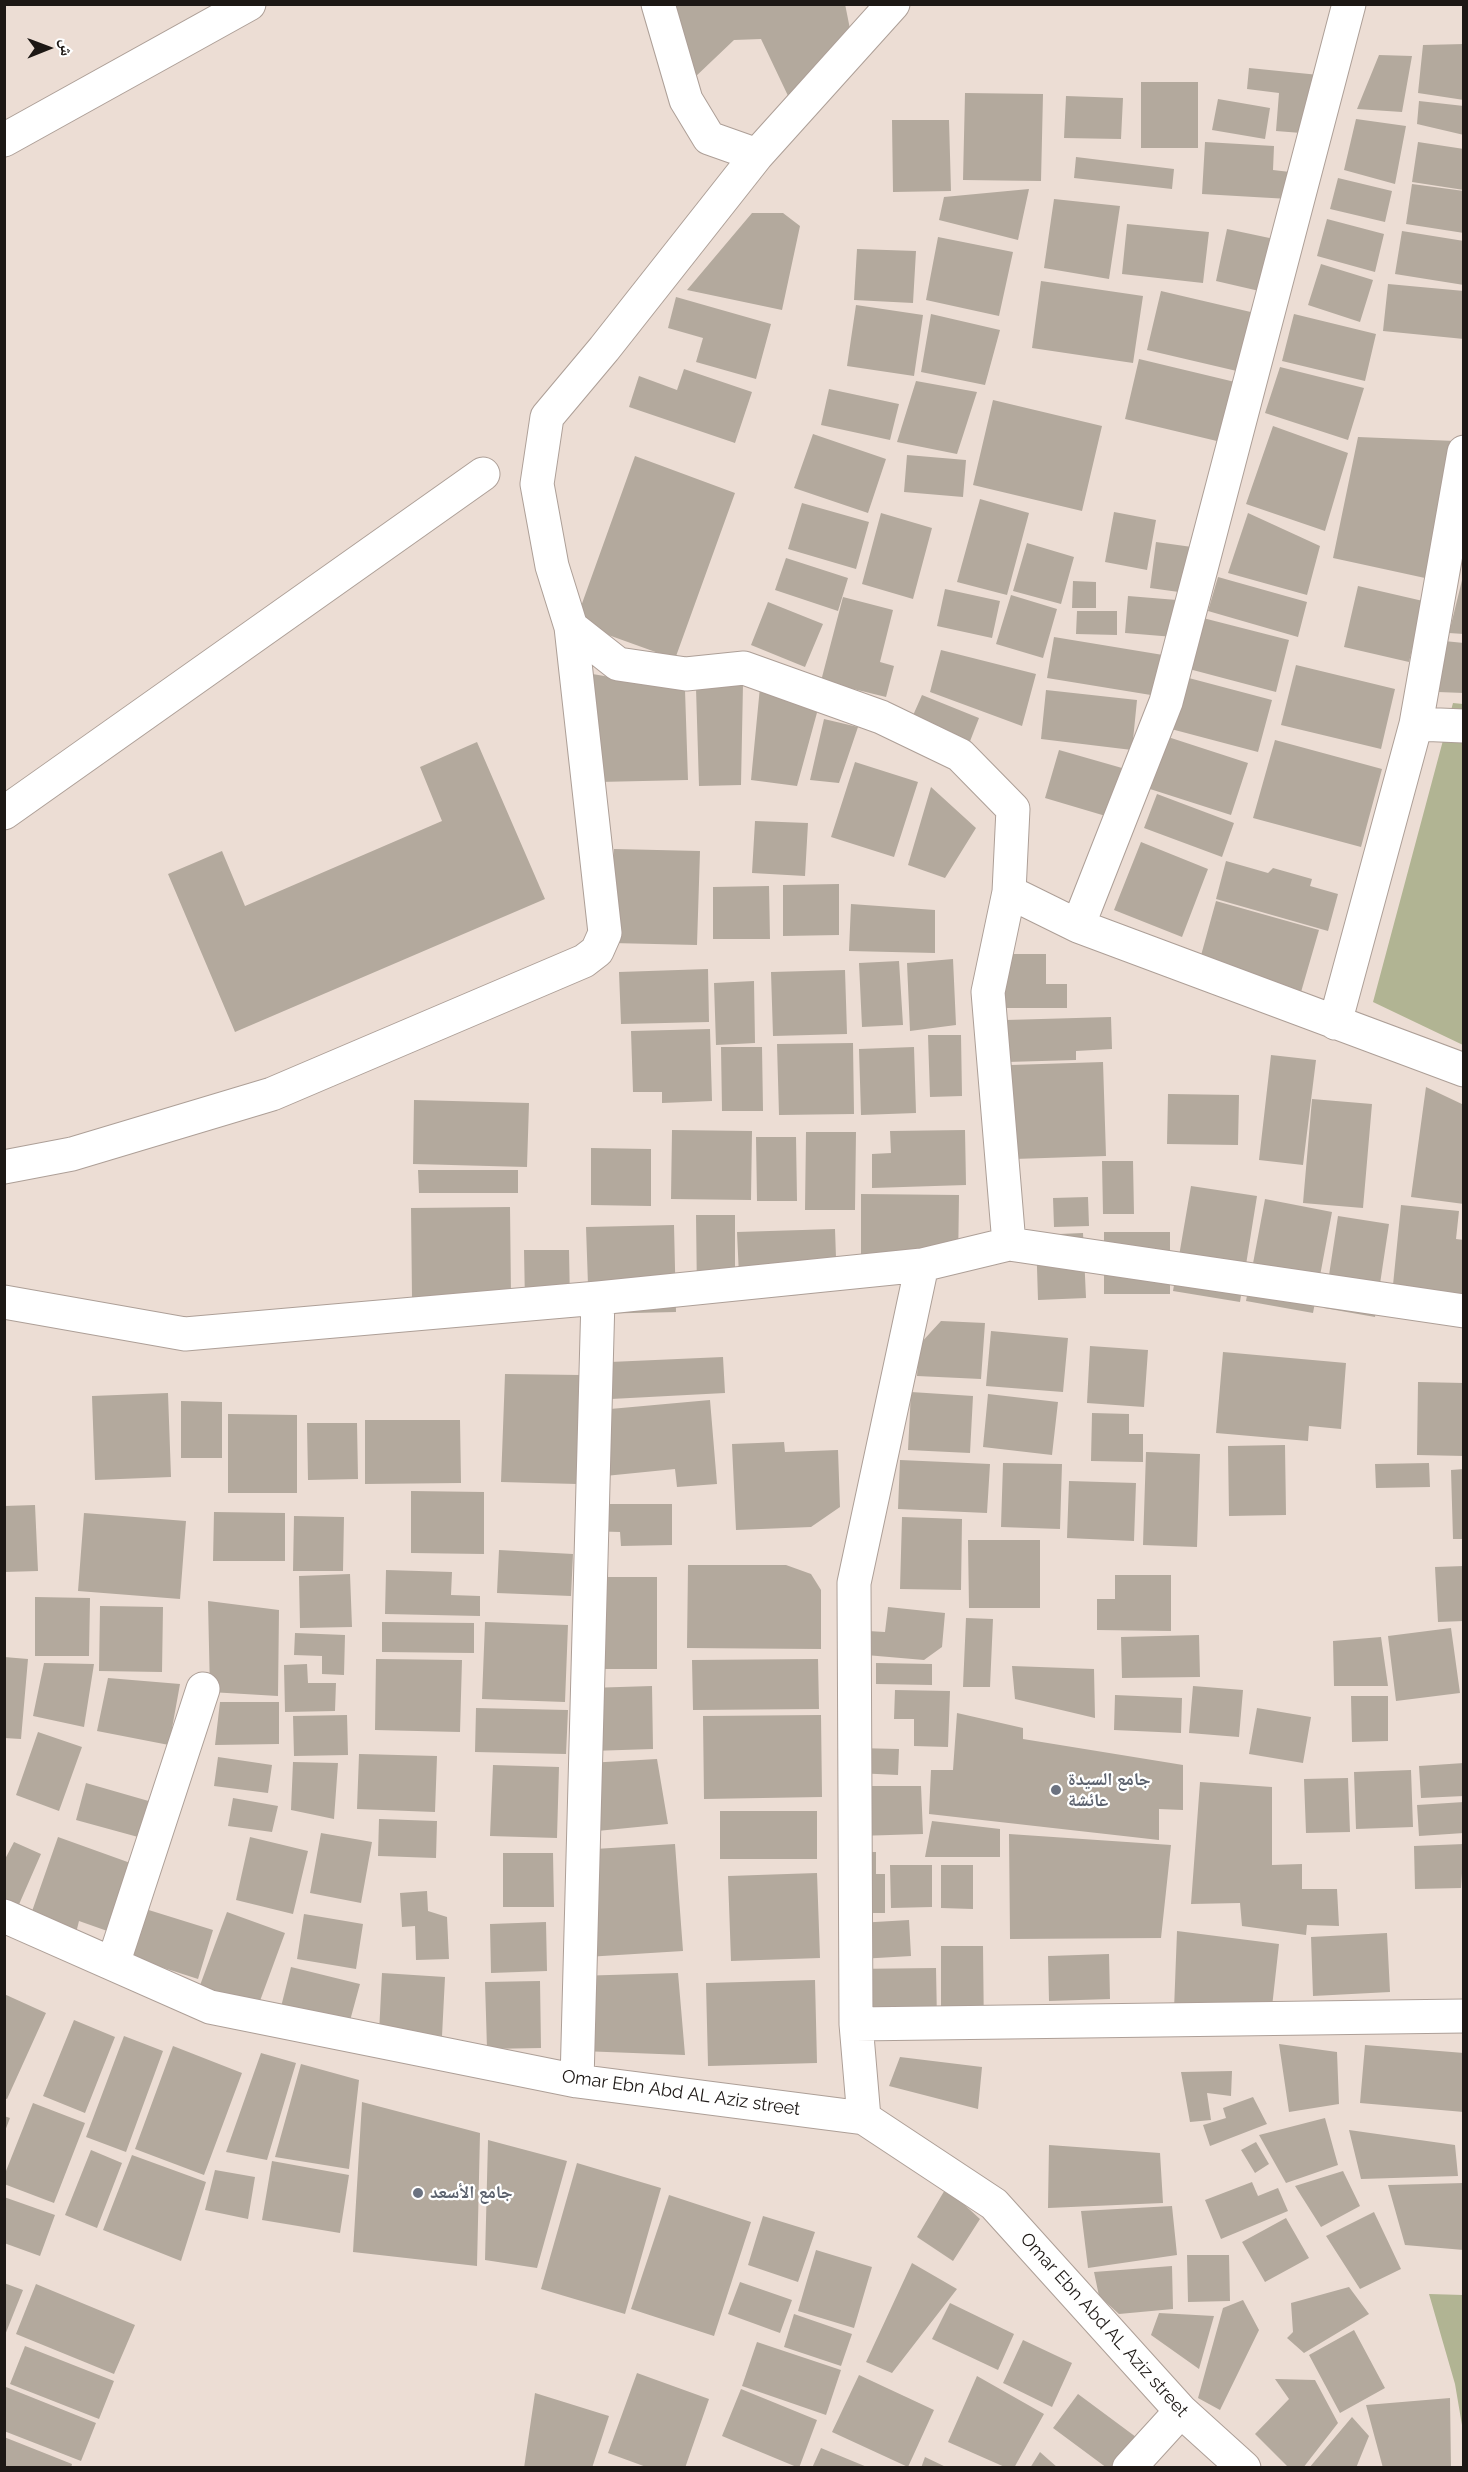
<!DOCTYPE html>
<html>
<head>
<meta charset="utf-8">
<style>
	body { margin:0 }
	#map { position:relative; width:1468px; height:2472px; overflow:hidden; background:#ecddd4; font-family:Raleway,"Noto Naskh Arabic",sans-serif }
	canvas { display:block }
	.frame { position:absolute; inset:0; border:6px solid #1d1815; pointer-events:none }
	.north { position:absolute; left:18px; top:18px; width:60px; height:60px; -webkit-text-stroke:4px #fff; paint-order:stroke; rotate:89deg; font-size:16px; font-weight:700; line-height:24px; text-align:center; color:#1d1815 }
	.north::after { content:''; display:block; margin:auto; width:21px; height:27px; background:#1d1815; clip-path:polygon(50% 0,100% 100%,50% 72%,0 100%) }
</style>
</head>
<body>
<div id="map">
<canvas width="1468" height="2472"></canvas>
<div class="frame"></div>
<div class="north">ش</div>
</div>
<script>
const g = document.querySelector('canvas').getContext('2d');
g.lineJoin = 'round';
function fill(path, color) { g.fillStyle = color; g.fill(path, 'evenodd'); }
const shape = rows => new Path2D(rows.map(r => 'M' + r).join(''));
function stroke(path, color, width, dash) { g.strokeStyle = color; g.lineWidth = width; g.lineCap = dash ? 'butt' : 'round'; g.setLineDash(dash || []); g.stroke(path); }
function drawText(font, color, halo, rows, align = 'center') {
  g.font = font + ' Raleway,"Noto Naskh Arabic",sans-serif'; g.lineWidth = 4.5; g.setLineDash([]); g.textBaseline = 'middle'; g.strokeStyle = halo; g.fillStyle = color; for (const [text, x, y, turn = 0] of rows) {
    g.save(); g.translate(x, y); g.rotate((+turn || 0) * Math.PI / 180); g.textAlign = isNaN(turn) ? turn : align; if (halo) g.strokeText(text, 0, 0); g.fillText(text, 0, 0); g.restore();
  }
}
fill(shape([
	[1453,703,1463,704,1463,1045,1373,1002],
	[1429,2294,1463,2295,1463,2431,1455,2384]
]), '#b1b493');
fill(shape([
	[668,4,845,4,852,39,790,100,761,39,734,40,693,79],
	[1464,44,1464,100,1418,93,1423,45],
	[1379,55,1412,56,1402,112,1357,109],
	[1249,68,1319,75,1314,134,1276,131,1279,93,1247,89],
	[1141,82,1198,82,1198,148,1141,148],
	[965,93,1043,94,1041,181,963,180],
	[1066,96,1123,98,1121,139,1064,138],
	[1218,99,1270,108,1265,139,1212,130],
	[1419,101,1464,106,1464,135,1417,124],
	[1356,119,1406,126,1395,184,1344,170],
	[892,120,949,120,951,191,893,192],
	[1205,142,1274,146,1273,170,1290,172,1289,199,1202,194],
	[1418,142,1464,149,1464,190,1412,182],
	[1076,157,1174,169,1172,189,1074,178],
	[1338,178,1392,191,1385,222,1330,209],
	[1412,184,1464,191,1464,233,1406,224],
	[1029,189,1018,240,939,220,944,197],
	[1054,199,1120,206,1109,279,1044,268],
	[752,213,783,213,800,226,782,310,687,290],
	[1327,219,1384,234,1375,272,1317,256],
	[1127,224,1209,232,1203,283,1122,274],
	[1227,229,1279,240,1268,293,1216,281],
	[1402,231,1464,241,1464,285,1395,274],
	[938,237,1013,252,999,316,926,300],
	[857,249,916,251,913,303,854,300],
	[1321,264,1373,280,1360,322,1308,305],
	[1041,281,1143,296,1133,363,1032,348],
	[1388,284,1464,291,1464,339,1383,331],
	[1161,291,1255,313,1241,372,1147,350],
	[676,297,771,324,756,379,696,362,703,338,668,328],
	[856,305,923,315,914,376,847,366],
	[931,314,1000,330,985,385,921,372],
	[1294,314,1376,334,1365,381,1282,361],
	[1139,359,1235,382,1221,442,1125,419],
	[1280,367,1364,388,1348,440,1265,413],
	[684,369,752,392,735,443,629,407,639,376,677,390],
	[916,381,977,392,957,454,897,442],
	[829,389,899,404,890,440,821,425],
	[993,400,1102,426,1082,511,973,485],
	[1273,426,1348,453,1325,531,1246,504],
	[813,434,886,459,868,513,794,488],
	[1358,437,1455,441,1425,578,1333,558],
	[907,455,966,460,963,497,904,492],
	[635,456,735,493,675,659,575,623],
	[980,499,1029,513,1007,595,957,582],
	[802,503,869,522,856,569,788,549],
	[1114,512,1156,520,1147,570,1105,562],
	[881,513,932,528,913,599,862,584],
	[1248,513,1320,546,1307,595,1228,573],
	[1156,542,1192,547,1186,593,1150,588],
	[1027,543,1074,557,1061,604,1013,591],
	[786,558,848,578,838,611,775,590],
	[1463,576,1464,634,1449,633],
	[1218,577,1307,602,1298,637,1208,611],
	[1073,581,1096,582,1096,608,1072,608],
	[1358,586,1423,601,1409,662,1344,647],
	[945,589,1000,601,992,638,937,626],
	[1011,595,1057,609,1043,658,996,644],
	[1128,596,1177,600,1174,637,1125,633],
	[843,597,893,610,880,662,894,666,886,697,821,681],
	[768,602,823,624,805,667,751,645],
	[1077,611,1117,611,1117,635,1076,634],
	[1203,618,1289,640,1276,692,1189,669],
	[1054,637,1163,655,1157,696,1047,678],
	[1444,641,1464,643,1464,693,1438,692],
	[941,650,1036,674,1022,726,930,692],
	[1296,665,1395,689,1381,749,1281,725],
	[581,672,685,690,688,780,598,782],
	[1185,677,1272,700,1258,752,1171,729],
	[743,684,741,785,699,786,696,688],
	[760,687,818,709,797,786,751,780],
	[1046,690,1137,700,1132,750,1041,739],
	[922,695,979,718,967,749,911,720],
	[824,719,858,727,839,783,810,780],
	[1168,737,1248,763,1231,815,1150,789],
	[1275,740,1382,769,1361,847,1253,818],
	[477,742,545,899,235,1032,168,874,222,851,245,906,442,821,420,767],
	[1059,750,1122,768,1109,817,1045,798],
	[855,762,918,782,894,857,831,837],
	[931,787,976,828,945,878,908,865],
	[1157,794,1234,823,1222,857,1144,828],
	[755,821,808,823,805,876,752,873],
	[1141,842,1208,869,1182,937,1114,910],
	[614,849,700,851,697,945,612,943],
	[1226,861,1268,873,1273,868,1312,879,1310,886,1338,894,1328,931,1216,899],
	[839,884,839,935,783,936,783,885],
	[769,886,770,939,713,939,713,887],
	[1216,901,1319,930,1299,999,1197,970],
	[851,904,935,910,935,953,849,951],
	[1005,954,1046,954,1046,984,1067,984,1067,1008,1005,1008],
	[953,959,956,1025,910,1031,907,963],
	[899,961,903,1025,862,1027,859,963],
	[708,969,709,1022,621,1024,619,972],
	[845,970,847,1034,773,1036,771,972],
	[754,981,755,1043,716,1045,714,983],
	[1111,1017,1112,1049,1076,1051,1076,1060,1007,1062,1006,1020],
	[710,1029,712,1101,662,1103,662,1092,633,1092,631,1031],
	[928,1035,961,1035,962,1096,930,1097],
	[853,1043,854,1114,779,1115,777,1044],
	[721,1047,762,1047,763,1111,722,1111],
	[914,1047,916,1113,861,1115,859,1049],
	[1271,1055,1316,1060,1303,1165,1259,1160],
	[1103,1062,1106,1156,1014,1159,1011,1065],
	[1426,1087,1464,1105,1464,1204,1411,1197],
	[1168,1094,1239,1095,1238,1145,1167,1144],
	[1312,1099,1372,1104,1363,1208,1303,1203],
	[414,1100,529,1103,527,1167,413,1164],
	[672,1130,752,1131,751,1200,671,1199],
	[965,1130,966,1185,872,1188,872,1154,891,1153,890,1131],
	[806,1132,856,1132,855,1210,805,1210],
	[756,1137,796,1137,797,1201,757,1201],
	[591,1148,651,1149,651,1206,591,1205],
	[1102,1161,1133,1161,1134,1214,1103,1214],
	[418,1170,518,1170,518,1193,419,1193],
	[1191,1186,1257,1196,1240,1302,1173,1291],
	[861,1194,959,1195,958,1267,861,1267],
	[1088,1197,1089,1226,1054,1227,1053,1198],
	[1265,1199,1332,1212,1313,1313,1246,1301],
	[1401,1205,1459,1211,1456,1239,1464,1240,1464,1323,1390,1315],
	[510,1207,511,1297,412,1298,411,1208],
	[696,1215,735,1215,735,1295,697,1295],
	[1338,1216,1389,1224,1375,1317,1324,1308],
	[674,1225,676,1312,589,1314,586,1227],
	[835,1229,837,1287,799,1289,799,1295,740,1298,737,1232],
	[1104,1232,1170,1232,1170,1294,1104,1294],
	[1083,1233,1086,1298,1038,1300,1036,1235],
	[524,1250,569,1250,570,1303,525,1303],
	[941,1321,985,1323,981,1379,917,1376,919,1345],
	[991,1331,1068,1338,1063,1392,986,1386],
	[1090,1346,1148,1350,1144,1407,1087,1403],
	[1223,1352,1346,1363,1341,1429,1309,1426,1308,1441,1216,1433],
	[723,1357,725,1393,611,1399,610,1362],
	[505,1374,580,1375,577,1484,501,1482],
	[1418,1382,1464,1383,1464,1456,1417,1455],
	[911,1392,973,1396,970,1453,908,1450],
	[168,1393,171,1477,95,1480,92,1396],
	[988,1394,1058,1402,1052,1455,983,1447],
	[710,1400,717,1484,677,1487,675,1469,605,1476,599,1410],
	[181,1401,222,1402,222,1458,181,1458],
	[1092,1413,1129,1414,1129,1434,1143,1434,1143,1462,1091,1461],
	[228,1414,297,1415,297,1493,228,1493],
	[365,1420,460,1420,461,1483,365,1484],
	[307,1423,357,1423,358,1479,308,1480],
	[784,1442,785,1452,838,1450,840,1507,811,1527,736,1530,732,1444],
	[1285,1445,1286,1515,1229,1516,1228,1446],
	[1146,1452,1200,1454,1197,1547,1143,1545],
	[900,1460,990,1464,987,1513,898,1509],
	[1003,1463,1062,1464,1060,1529,1001,1527],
	[1429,1463,1430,1487,1376,1488,1375,1464],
	[1464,1469,1464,1539,1453,1539,1451,1470],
	[1069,1481,1136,1483,1134,1541,1067,1538],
	[411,1491,484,1492,484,1554,411,1553],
	[586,1504,672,1504,672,1545,621,1546,620,1532,586,1531],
	[35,1505,38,1571,4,1572,4,1506],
	[214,1512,285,1513,285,1561,213,1561],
	[84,1513,186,1521,180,1599,78,1591],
	[294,1516,344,1517,343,1571,293,1571],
	[902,1517,962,1519,961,1590,900,1589],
	[968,1540,1040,1540,1040,1608,969,1608],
	[499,1550,573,1554,571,1596,497,1593],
	[688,1565,786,1565,811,1574,821,1590,821,1649,687,1648],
	[1464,1566,1464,1621,1438,1622,1435,1567],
	[386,1570,452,1572,451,1595,480,1596,480,1616,385,1614],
	[350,1574,352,1627,300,1628,299,1576],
	[1115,1575,1171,1575,1171,1631,1097,1630,1097,1599,1115,1599],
	[597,1577,657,1577,657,1669,597,1669],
	[35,1597,90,1598,89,1656,35,1656],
	[208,1601,279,1610,278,1696,210,1692],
	[100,1606,163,1607,162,1672,99,1671],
	[888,1607,945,1613,942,1647,924,1660,866,1655,868,1631,885,1632],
	[966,1618,993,1619,990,1687,963,1687],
	[382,1622,474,1623,474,1653,382,1652],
	[485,1622,568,1625,565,1702,482,1699],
	[1451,1628,1460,1693,1396,1701,1388,1636],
	[295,1633,345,1635,344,1675,322,1674,322,1656,294,1655],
	[1199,1635,1200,1677,1122,1678,1121,1637],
	[1381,1637,1388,1686,1334,1686,1333,1641],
	[4,1657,28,1659,21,1739,4,1738],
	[376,1659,462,1660,460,1732,375,1730],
	[818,1659,819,1709,693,1710,692,1660],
	[44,1663,94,1664,84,1727,33,1716],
	[876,1663,932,1664,932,1685,876,1684],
	[307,1664,308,1683,336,1683,335,1711,285,1712,284,1665],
	[1012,1666,1094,1669,1095,1718,1015,1699],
	[108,1678,180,1684,169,1745,97,1731],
	[652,1686,653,1749,591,1751,588,1688],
	[1193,1686,1243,1690,1239,1737,1189,1733],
	[895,1690,950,1691,948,1747,914,1746,914,1719,894,1719],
	[1115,1695,1182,1698,1181,1733,1114,1730],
	[1351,1696,1388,1696,1388,1741,1352,1742],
	[220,1702,279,1702,279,1744,215,1745],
	[476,1708,568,1710,566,1754,475,1752],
	[1257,1708,1311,1717,1303,1763,1249,1754],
	[957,1713,1023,1728,1023,1739,1183,1765,1183,1810,1159,1809,1159,1840,929,1814,931,1770,953,1770],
	[347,1715,348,1755,294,1756,293,1716],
	[821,1715,822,1797,704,1799,703,1716],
	[38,1732,82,1747,59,1811,16,1795],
	[857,1748,899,1749,898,1775,856,1773],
	[359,1754,437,1756,435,1812,357,1809],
	[218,1757,272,1765,268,1793,214,1786],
	[657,1759,668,1824,587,1832,588,1763],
	[293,1762,338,1763,334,1819,291,1810],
	[1464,1763,1464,1796,1421,1798,1419,1766],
	[493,1765,559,1767,557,1838,490,1836],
	[1411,1770,1413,1827,1356,1829,1354,1772],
	[1348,1778,1350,1832,1306,1833,1304,1779],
	[1200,1782,1272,1787,1272,1865,1302,1864,1302,1889,1337,1889,1339,1926,1307,1925,1306,1935,1242,1926,1240,1903,1191,1904],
	[86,1783,159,1804,149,1840,76,1820],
	[857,1786,921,1786,923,1834,857,1836],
	[233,1798,278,1806,272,1832,228,1826],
	[1464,1802,1464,1833,1419,1836,1417,1805],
	[720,1811,817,1811,817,1859,720,1859],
	[379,1819,437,1821,436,1858,378,1856],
	[932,1821,1000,1829,1000,1857,925,1857],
	[321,1833,372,1842,361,1903,310,1893],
	[1009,1834,1171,1845,1161,1938,1010,1939],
	[58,1837,136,1865,113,1933,79,1921,76,1933,30,1917],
	[250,1837,308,1851,293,1914,236,1900],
	[14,1842,41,1854,17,1909,4,1903,4,1861],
	[675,1844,683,1951,586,1957,579,1850],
	[1464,1844,1461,1888,1415,1889,1414,1846],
	[851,1852,876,1852,876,1874,885,1874,885,1913,851,1913],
	[503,1853,553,1853,554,1907,503,1907],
	[890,1865,932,1865,932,1907,891,1908],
	[941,1865,973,1865,973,1909,941,1908],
	[817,1873,820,1958,731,1961,728,1876],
	[427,1891,428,1911,447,1917,449,1959,416,1960,415,1926,402,1927,400,1893],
	[139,1907,213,1930,198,1979,124,1955],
	[227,1912,285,1933,257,2009,199,1988],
	[304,1914,363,1924,356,1969,297,1959],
	[909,1920,911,1956,860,1959,858,1923],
	[546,1922,547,1971,491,1973,490,1924],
	[1177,1931,1279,1944,1271,2016,1174,2010],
	[1387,1933,1390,1992,1313,1996,1311,1937],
	[941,1946,983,1946,984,2037,941,2036],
	[1109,1954,1110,1999,1049,2001,1048,1956],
	[291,1967,360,1984,348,2028,280,2011],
	[936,1968,937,2021,852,2023,850,1969],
	[382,1973,445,1977,442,2036,379,2033],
	[678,1973,685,2055,581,2051,575,1976],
	[815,1980,817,2063,708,2066,706,1983],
	[540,1981,541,2048,487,2049,485,1982],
	[4,1994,46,2013,7,2099,4,2098],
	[74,2020,115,2037,85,2113,43,2096],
	[124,2036,163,2051,126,2152,86,2137],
	[1279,2044,1337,2052,1339,2104,1289,2112],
	[1365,2045,1464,2053,1464,2112,1360,2103],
	[173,2046,242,2073,204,2175,135,2149],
	[261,2053,296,2063,267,2160,226,2152],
	[900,2057,982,2067,978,2109,889,2086],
	[301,2064,359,2080,349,2169,275,2157],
	[1232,2071,1231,2096,1207,2093,1211,2120,1190,2122,1181,2072],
	[1253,2097,1267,2124,1210,2146,1203,2125,1226,2118,1223,2108],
	[362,2102,480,2133,477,2266,353,2252],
	[33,2103,85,2123,54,2203,4,2184,4,2176],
	[4,2116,10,2118,5,2131,4,2131],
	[1325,2118,1338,2165,1286,2183,1259,2135],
	[1349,2130,1455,2145,1458,2176,1361,2179],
	[488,2140,567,2161,537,2268,485,2260],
	[1256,2142,1269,2164,1255,2173,1241,2150],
	[1049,2145,1160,2153,1163,2203,1048,2208],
	[91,2150,122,2163,97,2228,65,2215],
	[132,2155,206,2182,181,2261,103,2230],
	[272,2161,349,2175,340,2233,262,2220],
	[577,2163,661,2188,625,2314,541,2289],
	[215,2170,255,2177,248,2219,205,2210],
	[1343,2171,1360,2206,1321,2227,1295,2186],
	[1252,2182,1258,2196,1278,2188,1288,2211,1221,2239,1205,2200],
	[1464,2183,1464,2250,1405,2245,1388,2185],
	[946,2188,980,2219,953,2261,917,2237],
	[669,2195,751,2222,714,2336,631,2309],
	[4,2197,55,2215,40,2256,4,2243],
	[1172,2206,1177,2255,1088,2268,1081,2211],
	[1374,2212,1401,2269,1360,2289,1326,2236],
	[763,2216,815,2232,798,2282,748,2265],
	[1286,2218,1309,2258,1265,2282,1242,2242],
	[816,2250,872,2267,854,2328,798,2311],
	[1187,2255,1229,2255,1230,2301,1188,2302],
	[912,2263,957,2289,892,2373,866,2362],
	[1172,2266,1173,2309,1119,2314,1099,2296,1094,2272],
	[740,2282,792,2300,780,2333,728,2314],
	[4,2283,23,2290,5,2335,4,2335],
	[36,2284,135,2325,114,2374,16,2334],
	[1349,2287,1369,2314,1304,2353,1287,2338,1293,2332,1291,2303],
	[1243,2300,1259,2330,1220,2410,1198,2398,1223,2308],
	[950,2303,1014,2334,998,2370,932,2339],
	[1159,2313,1214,2316,1199,2369,1151,2335],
	[794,2314,852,2334,841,2366,784,2347],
	[1354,2330,1385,2388,1340,2413,1309,2355],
	[1023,2340,1072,2363,1052,2407,1003,2383],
	[757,2342,841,2370,826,2415,742,2386],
	[25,2346,114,2381,99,2419,10,2384],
	[637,2373,709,2399,685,2468,649,2468,608,2453],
	[859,2375,934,2410,908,2467,832,2432],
	[977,2376,1044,2414,1014,2468,1007,2468,948,2442],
	[1275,2379,1315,2380,1338,2423,1303,2468,1289,2468,1255,2434,1289,2399],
	[6,2387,96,2423,81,2461,4,2431],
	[741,2389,817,2420,799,2468,722,2436],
	[535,2393,609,2416,592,2468,524,2468],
	[1078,2394,1140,2440,1121,2468,1107,2468,1053,2428],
	[1450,2398,1451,2468,1383,2468,1366,2405],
	[1352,2417,1369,2436,1356,2468,1309,2468],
	[4,2437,72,2464,71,2468,4,2468],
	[821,2448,867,2467,867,2468,812,2468],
	[1040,2452,1058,2468,1030,2468],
	[925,2457,948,2468,921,2468]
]), '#b3a99d');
const minor = shape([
	[658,4,686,100,709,138,757,155],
	[4,140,249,4],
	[571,627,618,664,686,674,744,668,881,717,960,755,1013,809,1009,892,988,992,1009,1244],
	[1416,724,1464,726],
	[4,813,483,474],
	[1009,892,1078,926,1464,1070],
	[1078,926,1166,702,1349,4],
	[1335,1023,1416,724,1464,452],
	[4,1167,72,1154,272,1094,584,961,597,951,605,933,571,627,552,566,537,484,547,417,604,349,757,155,893,4],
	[4,1302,185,1334,598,1298,922,1265,1009,1244,1464,1311],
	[4,1916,210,2007,577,2081,864,2118,994,2204,1181,2411,1244,2468],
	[113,1964,203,1689],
	[856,2024,1464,2016],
	[577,2081,598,1298],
	[864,2118,856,2024,854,1583,922,1265],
	[1129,2468,1181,2411]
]);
stroke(minor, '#ad9f97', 35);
stroke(minor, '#fff', 33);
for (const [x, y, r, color] of [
	[1056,1790,6,"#6b7280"],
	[418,2193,6,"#6b7280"]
]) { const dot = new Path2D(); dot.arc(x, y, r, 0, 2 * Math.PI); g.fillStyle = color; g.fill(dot); stroke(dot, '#fff', 2); }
drawText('bold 18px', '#5b616d', '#fff', [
	["جامع السيدة",1068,1780],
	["عائشة",1068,1801],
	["جامع الأسعد",430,2193]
], 'left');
drawText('18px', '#1d1815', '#fff', [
	["Omar Ebn Abd AL Aziz street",681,2093,8],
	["Omar Ebn Abd AL Aziz street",1104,2325,48]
]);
</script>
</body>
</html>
